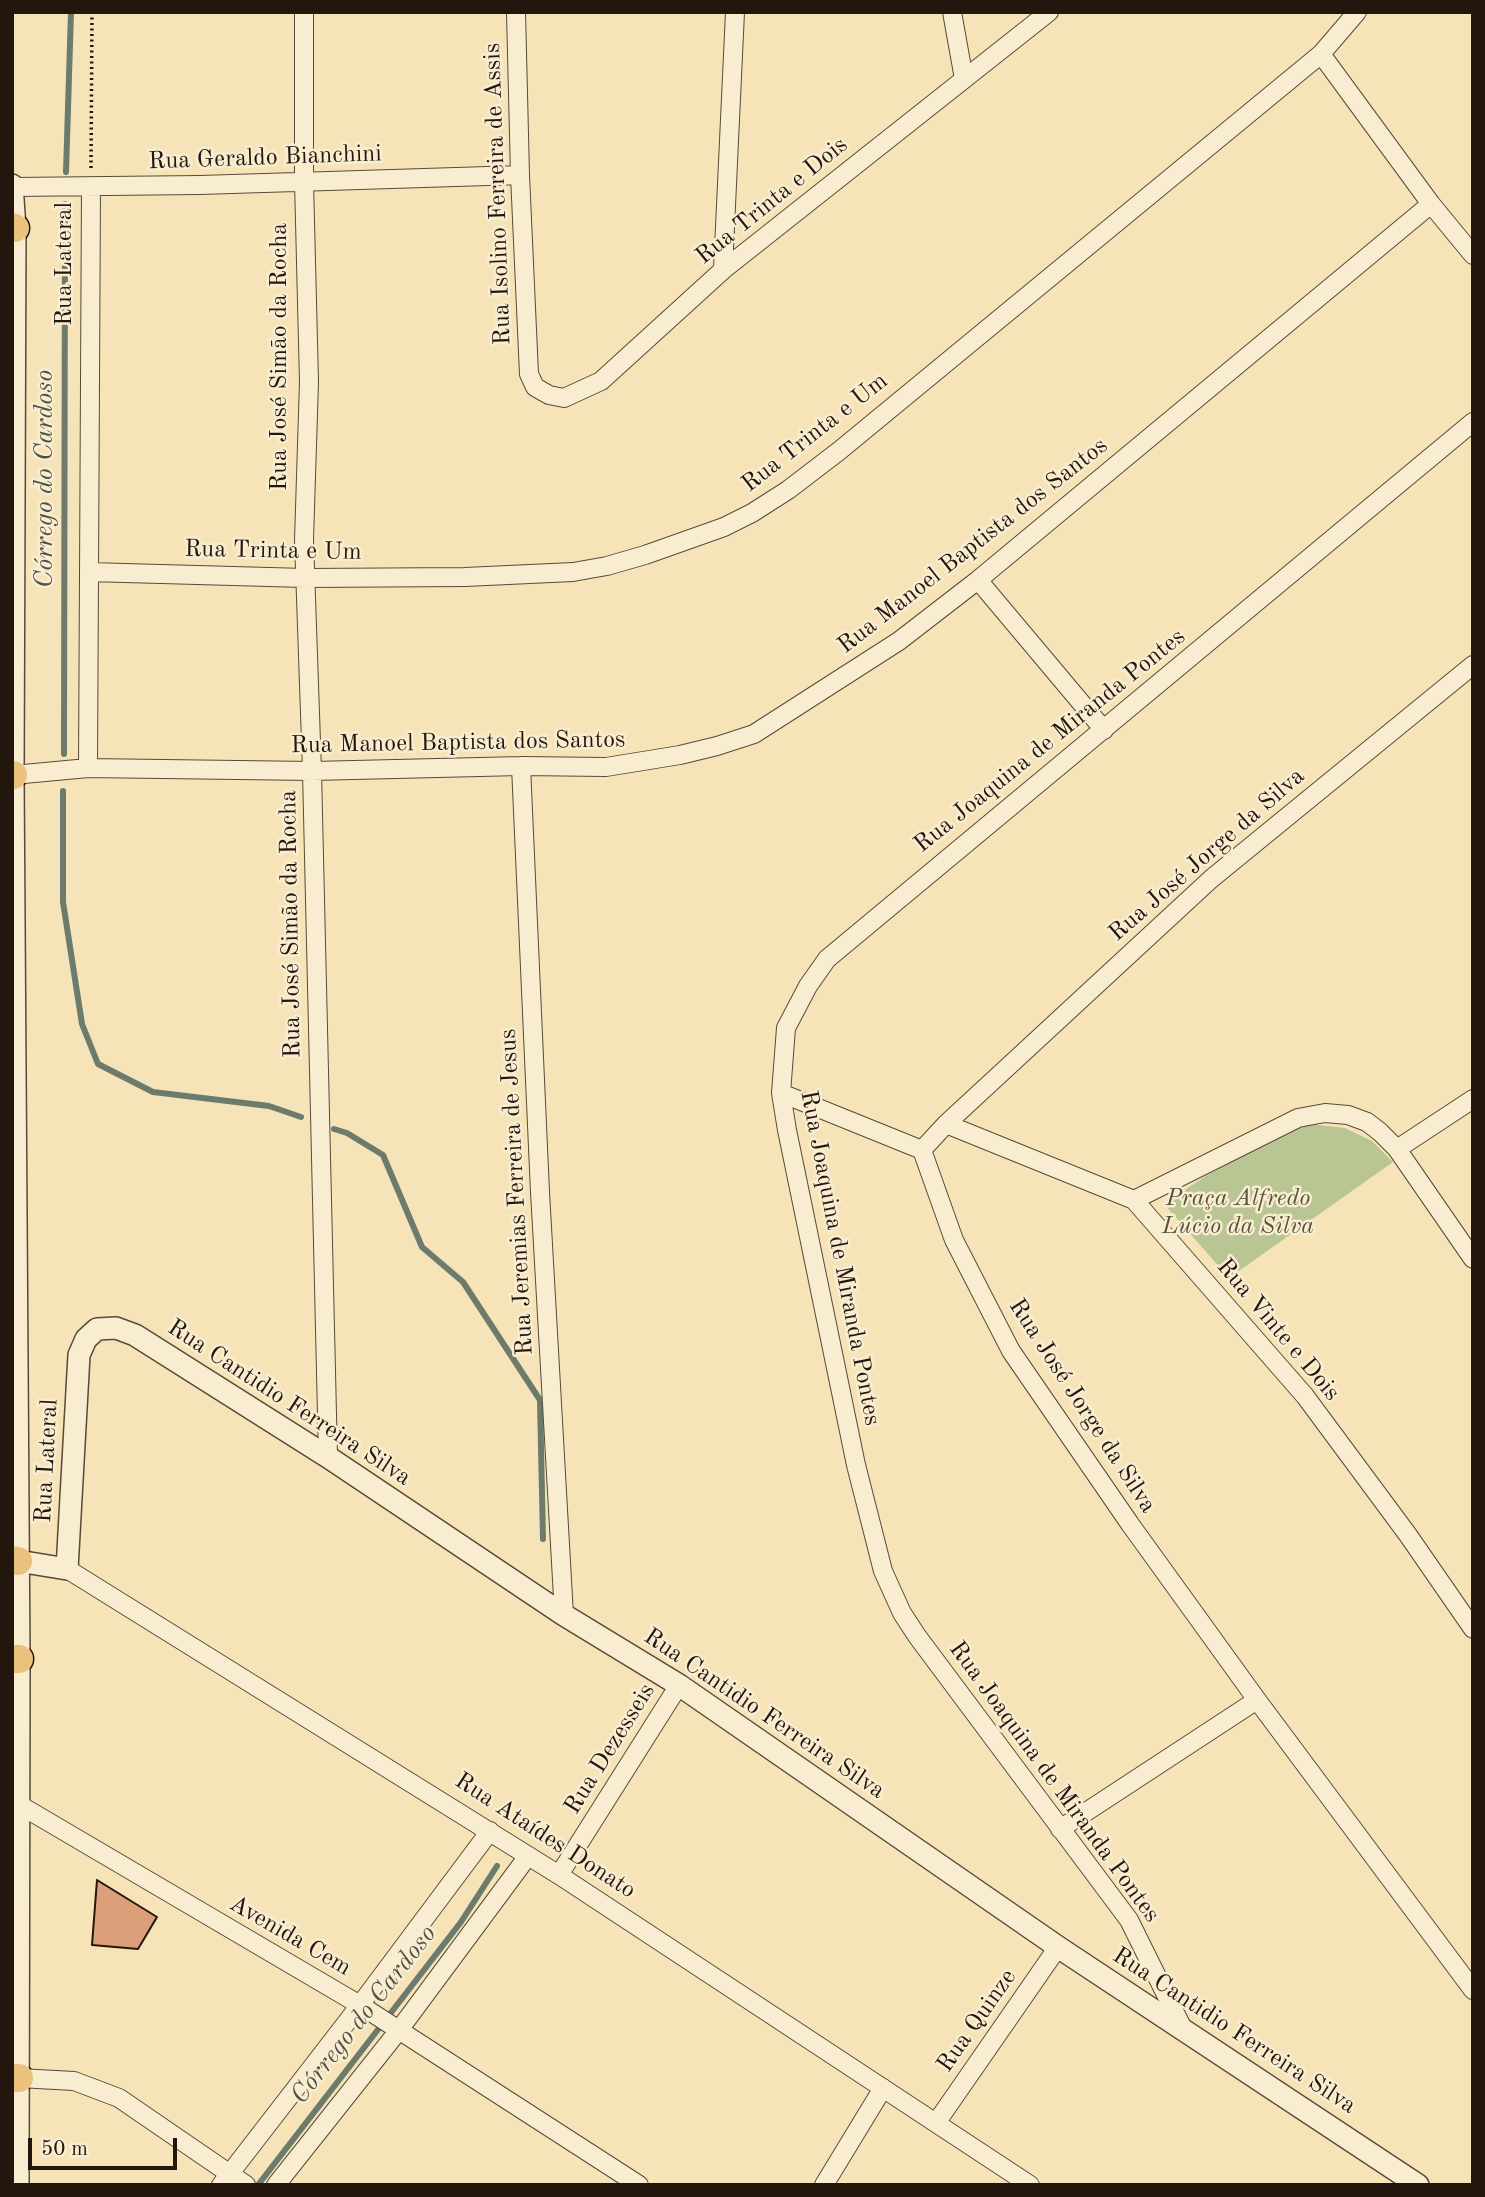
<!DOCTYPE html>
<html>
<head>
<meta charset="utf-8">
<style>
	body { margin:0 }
	#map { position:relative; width:1485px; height:2197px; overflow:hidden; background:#f6e4b8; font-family:"Old Standard TT",serif }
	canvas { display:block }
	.frame { position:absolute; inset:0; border:14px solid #23160c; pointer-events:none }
	.scale { position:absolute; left:28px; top:2138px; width:149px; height:32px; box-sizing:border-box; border:4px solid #23160c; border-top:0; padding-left:9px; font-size:21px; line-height:24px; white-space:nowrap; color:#23160c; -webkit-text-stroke:5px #f9edd1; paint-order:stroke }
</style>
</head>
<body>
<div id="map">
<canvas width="1485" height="2197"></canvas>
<div class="frame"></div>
<div class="scale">50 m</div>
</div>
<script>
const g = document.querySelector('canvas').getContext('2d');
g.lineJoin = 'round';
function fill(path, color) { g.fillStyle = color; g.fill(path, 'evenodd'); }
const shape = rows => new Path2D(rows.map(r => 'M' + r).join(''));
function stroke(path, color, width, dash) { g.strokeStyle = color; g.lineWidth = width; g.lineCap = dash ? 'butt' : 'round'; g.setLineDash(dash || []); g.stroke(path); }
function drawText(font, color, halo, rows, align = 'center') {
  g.font = font + ' "Old Standard TT",serif'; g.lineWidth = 5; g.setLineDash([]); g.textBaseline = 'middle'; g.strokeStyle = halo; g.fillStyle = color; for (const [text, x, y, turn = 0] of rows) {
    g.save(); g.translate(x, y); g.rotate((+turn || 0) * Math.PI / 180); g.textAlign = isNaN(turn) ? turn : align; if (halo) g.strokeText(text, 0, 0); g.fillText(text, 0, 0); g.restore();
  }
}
fill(shape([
	[1309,1124,1345,1128,1372,1141,1393,1162,1229,1278,1164,1204,1204,1177,1277,1137]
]), '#b9c592');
stroke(shape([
	[66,172,71,12],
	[64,754,65,204],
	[63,791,63,902,82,1024,98,1064,153,1092,269,1106,301,1117],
	[334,1129,347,1133,383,1155,422,1247,463,1282,540,1400,543,1539],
	[258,2185,461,1922,497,1866]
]), '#6c7b6c', 6);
const building = shape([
	[97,1880,157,1917,138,1949,92,1945,97,1880]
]);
fill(building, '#dd9f7a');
stroke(building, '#23160c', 2);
const minor = shape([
	[304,12,304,181,309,382,304,540,312,771,328,1457],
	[516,12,520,175,529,374,535,387,549,395,564,398,601,381,723,270,1049,12],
	[952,12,964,79],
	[1321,54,1431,204,1473,255],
	[13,187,200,185,520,175],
	[723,270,735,12],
	[89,572,305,578,465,577,573,572,607,566,645,555,724,527,752,513,788,490,839,451,1321,54,1357,12],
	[978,580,1104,730],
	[1473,665,1211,879,946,1124,922,1150,954,1240,1011,1351,1130,1524,1257,1700,1473,1990],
	[521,766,540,1192,564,1615],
	[88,768,91,187],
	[13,775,88,768,312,771,521,766,606,767,680,755,717,746,754,734,899,641,978,580,1431,204],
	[781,1093,922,1150],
	[946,1124,1134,1200,1305,1396,1408,1535,1473,1629],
	[1397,1149,1473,1099],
	[1134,1200,1298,1118,1325,1113,1348,1115,1367,1122,1380,1132,1397,1149,1473,1259],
	[67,1569,559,1875,1030,2185],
	[18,1804,360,2005,639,2185],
	[1060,1829,1257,1700],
	[559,1875,679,1685],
	[1183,2029,1129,1920,917,1636,902,1613,883,1571,856,1465,787,1130,781,1093,786,1028,808,986,827,959,1473,422],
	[19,2078,74,2081,119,2098,246,2185],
	[936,2123,1058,1947],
	[221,2185,360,2005,490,1831],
	[276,2185,399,2030,528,1856],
	[824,2185,883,2088]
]);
const tertiary = shape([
	[12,185,15,228,13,775,19,1659,18,2185],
	[18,1561,67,1569,79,1355,86,1339,97,1329,116,1328,135,1335,328,1457,564,1615,679,1685,1058,1947,1418,2185]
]);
const trunk = shape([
	[12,227,15,228],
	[12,775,13,775],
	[12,1560,18,1561],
	[12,1659,19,1659],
	[12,2078,19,2078]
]);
stroke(minor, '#584a37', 20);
stroke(tertiary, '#584a37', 24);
stroke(trunk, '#23160c', 31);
stroke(shape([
	[91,168,92,12]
]), '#23160c', 3.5, [2, 3.5]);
stroke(minor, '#f9edd1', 18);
stroke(tertiary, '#f9edd1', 21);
stroke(trunk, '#ebc27c', 28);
drawText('24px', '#23160c', '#f9edd1', [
	["Rua Geraldo Bianchini",265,158,-2],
	["Rua Isolino Ferreira de Assis",498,194,-92],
	["Rua Trinta e Dois",772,201,-39],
	["Rua Lateral",65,264,-90],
	["Rua José Simão da Rocha",280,357,-90],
	["Rua Trinta e Um",815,433,-38],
	["Rua Manoel Baptista dos Santos",973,546,-38],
	["Rua Trinta e Um",273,551,1],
	["Rua Joaquina de Miranda Pontes",1050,741,-39],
	["Rua Manoel Baptista dos Santos",458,743,-1],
	["Rua José Jorge da Silva",1207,855,-41],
	["Rua José Simão da Rocha",291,924,-91],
	["Rua Jeremias Ferreira de Jesus",517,1192,-93],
	["Rua Joaquina de Miranda Pontes",840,1258,79],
	["Rua Vinte e Dois",1278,1330,50],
	["Rua Cantidio Ferreira Silva",289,1403,33],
	["Rua José Jorge da Silva",1082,1406,57],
	["Rua Lateral",47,1461,-87],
	["Rua Cantidio Ferreira Silva",764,1714,34],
	["Rua Dezesseis",610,1749,-58],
	["Rua Joaquina de Miranda Pontes",1054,1782,54],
	["Rua Ataídes Donato",545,1836,33],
	["Avenida Cem",290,1936,30],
	["Rua Quinze",977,2021,-55],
	["Rua Cantidio Ferreira Silva",1234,2031,33]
]);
drawText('italic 24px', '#58533b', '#f9edd1', [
	["Praça Alfredo",1238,1199],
	["Lúcio da Silva",1238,1227]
]);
drawText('italic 26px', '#4e5144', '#f9edd1', [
	["Córrego do Cardoso",45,479,-90],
	["Córrego do Cardoso",364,2015,-52]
]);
</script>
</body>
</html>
